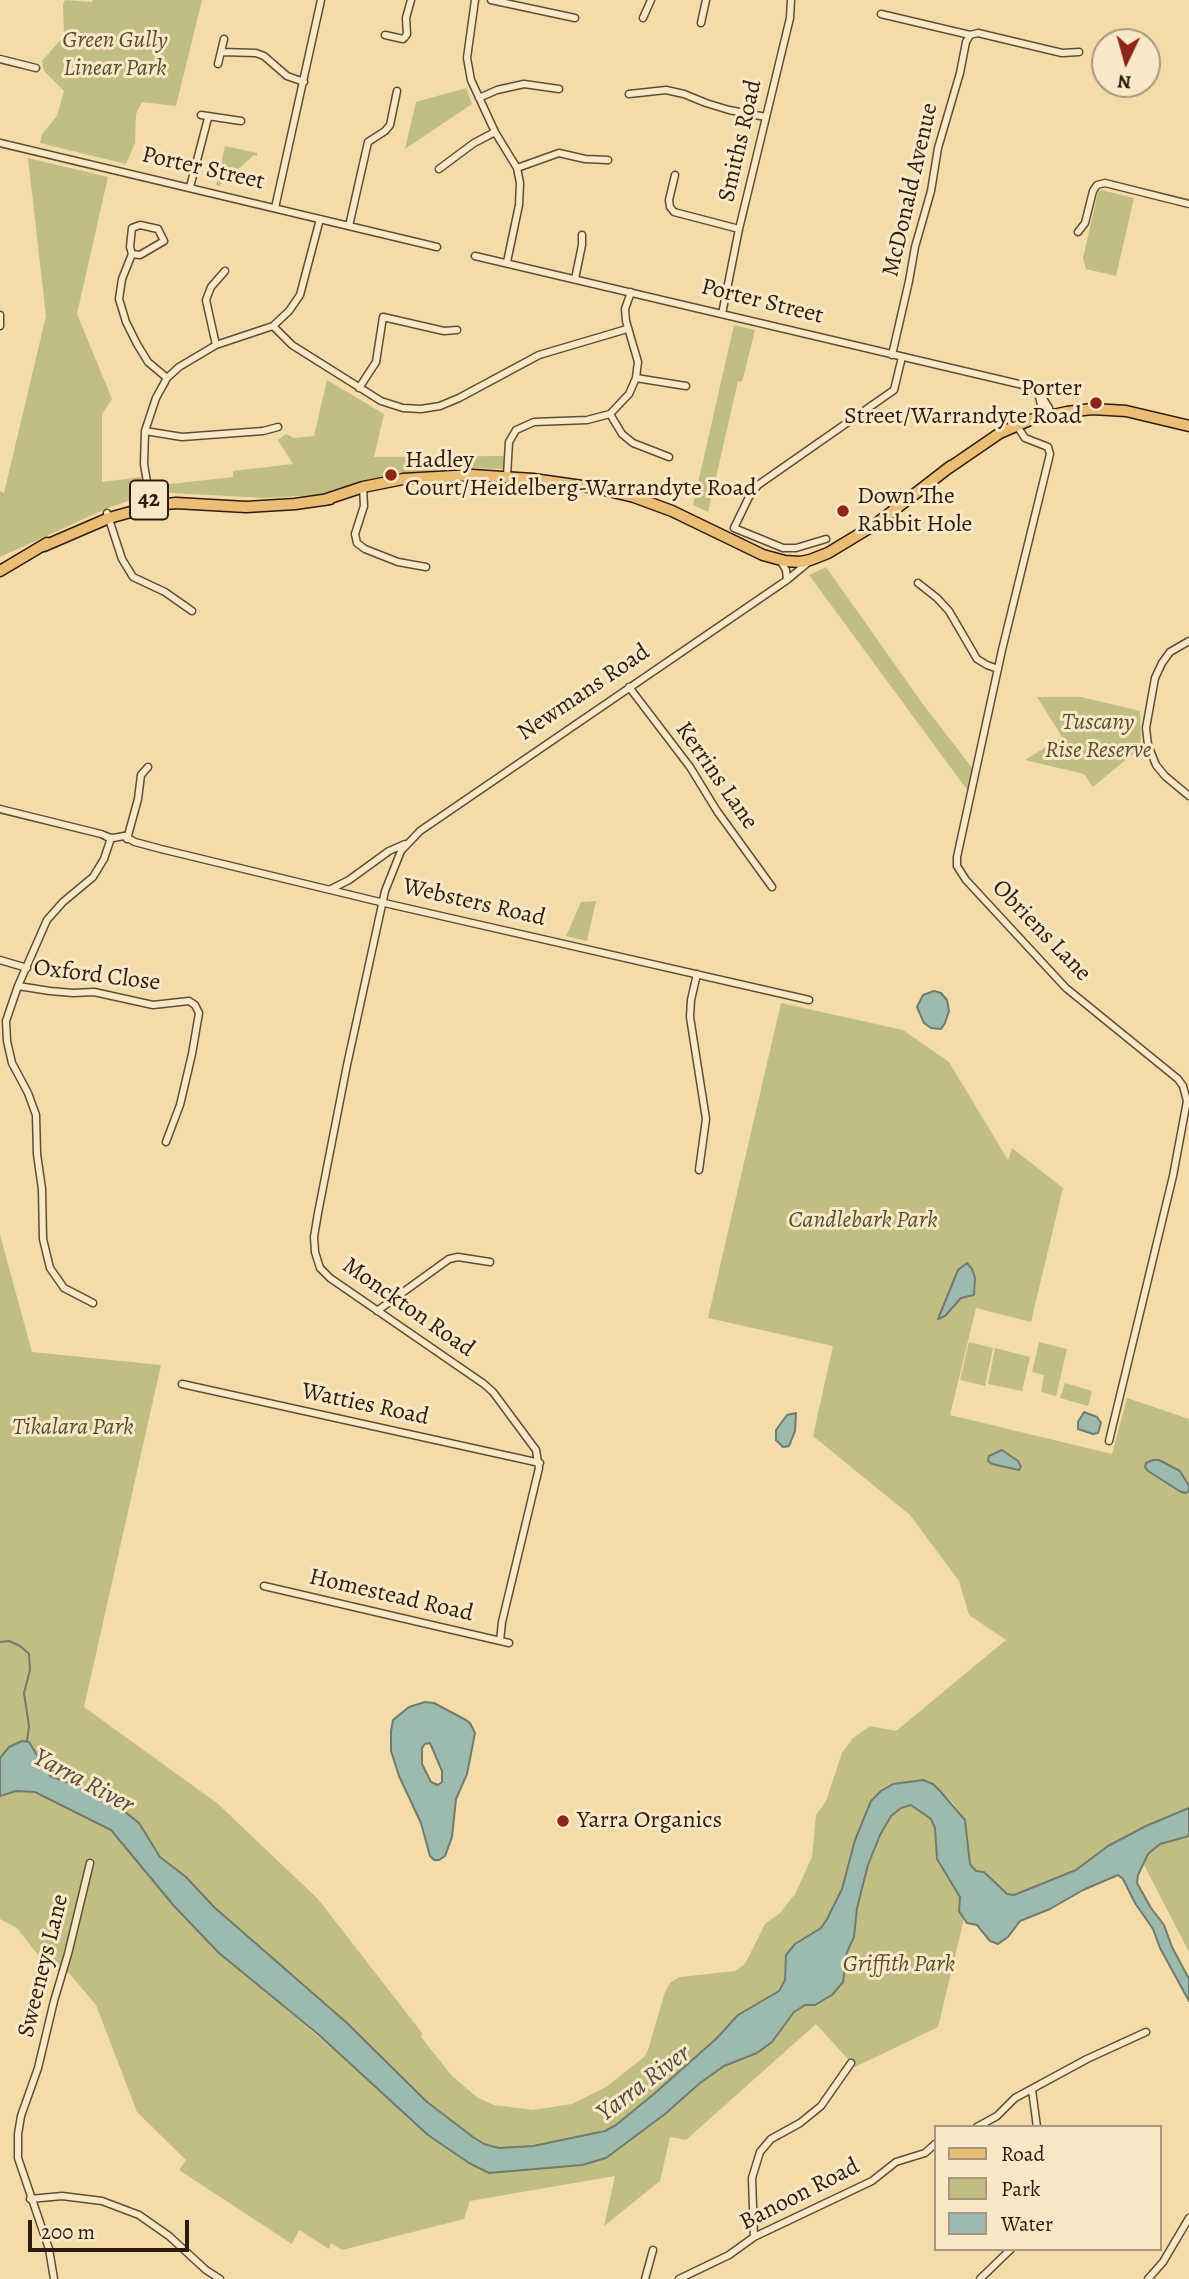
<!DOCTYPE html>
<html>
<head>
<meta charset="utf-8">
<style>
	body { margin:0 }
	#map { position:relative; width:1189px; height:2279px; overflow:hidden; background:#f4dbaa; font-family:Alegreya,serif }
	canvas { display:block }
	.legend { position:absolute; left:934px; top:2125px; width:228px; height:126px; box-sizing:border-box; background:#f8e8c8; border:2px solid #a8967e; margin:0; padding:9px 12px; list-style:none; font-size:21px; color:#301c0e }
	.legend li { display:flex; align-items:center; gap:14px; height:35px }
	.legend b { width:35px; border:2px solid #a8967e }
	.north { position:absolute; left:1091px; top:28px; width:70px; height:70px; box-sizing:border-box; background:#f8e8c8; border:2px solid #a8967e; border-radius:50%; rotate:185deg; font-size:19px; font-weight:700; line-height:28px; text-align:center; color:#301c0e }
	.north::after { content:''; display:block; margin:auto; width:24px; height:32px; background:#8f2418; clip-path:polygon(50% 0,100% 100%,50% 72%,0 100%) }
	.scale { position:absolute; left:28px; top:2220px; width:161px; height:32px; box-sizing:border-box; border:4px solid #301c0e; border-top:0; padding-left:9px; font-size:21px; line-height:24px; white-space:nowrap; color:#301c0e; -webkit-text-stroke:5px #f8e8c8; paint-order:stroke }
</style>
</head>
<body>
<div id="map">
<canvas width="1189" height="2279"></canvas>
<ul class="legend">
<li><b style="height:9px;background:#eabe75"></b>Road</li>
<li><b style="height:19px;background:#c1be84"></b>Park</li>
<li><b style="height:19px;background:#9cbaae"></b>Water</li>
</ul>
<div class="north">N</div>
<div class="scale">200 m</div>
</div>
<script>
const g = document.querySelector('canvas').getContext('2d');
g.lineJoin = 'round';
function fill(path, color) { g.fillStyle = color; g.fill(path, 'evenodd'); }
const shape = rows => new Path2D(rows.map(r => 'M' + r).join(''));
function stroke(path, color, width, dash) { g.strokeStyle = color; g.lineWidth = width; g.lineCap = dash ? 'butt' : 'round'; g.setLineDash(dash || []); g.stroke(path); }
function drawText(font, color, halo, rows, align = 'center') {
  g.font = font + ' Alegreya,serif'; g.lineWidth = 6; g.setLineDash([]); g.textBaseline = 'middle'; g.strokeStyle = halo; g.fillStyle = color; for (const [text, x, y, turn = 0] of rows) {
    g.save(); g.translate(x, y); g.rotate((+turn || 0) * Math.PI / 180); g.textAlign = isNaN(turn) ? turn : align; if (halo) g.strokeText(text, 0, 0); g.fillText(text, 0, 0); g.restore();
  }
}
fill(shape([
	[65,0,92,2,93,0,202,0,176,106,142,102,136,114,135,143,126,164,40,143,42,134,57,116,64,91,44,71,42,61,64,36,63,4],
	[466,88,472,104,405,149,416,102],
	[225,146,257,153,257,156,254,155,219,186,216,185],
	[28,158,108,177,77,314,112,399,102,414,102,482,141,477,143,490,137,498,108,508,0,557,0,491,4,493,46,316],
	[1101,190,1134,198,1116,276,1086,269,1083,258,1098,192],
	[734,325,755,330,742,382,738,381,708,512,693,505],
	[327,380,384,414,374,457,505,456,505,469,450,468,380,479,318,495,265,498,154,492,152,486,233,477,233,471,293,464,278,440,286,434,294,438,314,436],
	[826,567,922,703,973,769,968,791,809,575],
	[1037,697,1081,697,1140,711,1141,747,1093,787,1084,774,1025,760,1062,737],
	[596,901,587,941,566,936,581,902],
	[781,1003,903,1030,949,1062,1008,1160,1012,1148,1063,1188,1031,1322,976,1308,950,1415,1112,1454,1127,1398,1189,1419,1189,1808,1146,1826,1108,1846,1076,1870,1014,1895,1007,1894,984,1872,976,1871,970,1864,965,1820,953,1803,933,1784,914,1780,908,1782,848,1864,842,1889,827,1919,821,1928,795,1944,786,1955,785,1980,779,1991,738,2015,717,2038,655,2093,616,2125,605,2131,533,2146,499,2148,484,2144,473,2137,427,2102,347,2023,214,1907,186,1877,160,1857,138,1823,105,1796,50,1776,27,1741,12,1745,0,1758,0,1235,32,1352,161,1365,84,1707,217,1803,318,1899,422,2033,421,2037,452,2076,478,2098,494,2105,533,2110,572,2104,606,2087,644,2057,648,2050,665,1992,671,1982,680,1977,735,1971,745,1964,765,1924,780,1913,795,1894,812,1857,816,1815,826,1801,842,1753,853,1738,870,1726,896,1731,1006,1640,969,1615,959,1581,910,1515,813,1436,833,1346,708,1318],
	[969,1342,993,1348,985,1386,960,1380],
	[1039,1342,1067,1349,1056,1396,1041,1392,1044,1375,1032,1372],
	[995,1348,1030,1357,1022,1391,988,1384],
	[1065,1383,1092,1391,1088,1406,1060,1398],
	[16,1791,26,1791,43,1796,111,1830,174,1906,219,1953,461,2157,480,2170,606,2158,665,2114,700,2083,724,2066,757,2053,772,2042,794,2012,805,2005,815,2005,846,1966,847,1952,854,1937,857,1908,868,1865,880,1835,891,1816,901,1808,911,1805,931,1818,935,1828,937,1859,960,1897,959,1911,964,1919,938,2027,855,2067,816,2024,686,2140,670,2137,660,2181,604,2226,615,2176,470,2201,464,2219,342,2250,331,2243,329,2249,299,2230,292,2244,179,2170,186,2160,137,2112,96,2005,69,1973,49,1969,17,1928,0,1919,0,1796],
	[1189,1836,1189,1952,1143,1863,1148,1855,1160,1844]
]), '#c1be84');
const water = shape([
	[934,991,941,993,947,1000,949,1011,945,1023,941,1029,931,1028,924,1023,917,1007,923,995,934,991],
	[967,1263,972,1269,975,1278,974,1295,961,1298,945,1316,938,1319,958,1270,967,1263],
	[1084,1412,1097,1417,1101,1423,1098,1433,1093,1434,1078,1429,1078,1422,1084,1412],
	[796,1413,795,1431,789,1446,783,1447,776,1440,776,1430,787,1415,796,1413],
	[1002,1450,1018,1461,1021,1467,1019,1470,992,1464,988,1461,989,1456,1002,1450],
	[1153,1460,1159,1460,1180,1471,1189,1486,1189,1491,1186,1493,1181,1492,1148,1471,1145,1467,1146,1463,1153,1460],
	[425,1702,434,1703,466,1720,470,1723,475,1733,467,1774,456,1799,452,1837,445,1856,439,1860,434,1860,430,1856,421,1823,399,1776,391,1751,391,1731,393,1720,409,1707,425,1702],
	[430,1743,442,1771,442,1782,438,1785,431,1782,422,1764,422,1748,425,1744,430,1743],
	[22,1741,29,1742,50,1776,105,1796,139,1823,160,1857,186,1877,214,1907,347,2023,427,2102,473,2137,484,2144,499,2148,533,2146,605,2131,616,2125,655,2093,717,2038,738,2015,779,1991,785,1980,786,1955,795,1944,821,1928,827,1919,842,1889,855,1840,871,1801,881,1791,893,1784,923,1780,933,1784,940,1791,965,1820,970,1864,976,1871,984,1872,1007,1894,1014,1895,1076,1870,1108,1846,1146,1826,1189,1808,1189,1836,1160,1844,1148,1854,1138,1875,1137,1883,1151,1908,1164,1925,1172,1947,1189,1979,1189,2001,1160,1948,1153,1929,1135,1903,1123,1879,1118,1875,1083,1890,1050,1909,1020,1921,1008,1937,998,1944,990,1941,977,1925,967,1923,959,1911,960,1897,937,1859,935,1828,931,1819,911,1805,901,1808,891,1816,880,1835,868,1865,857,1908,854,1937,847,1952,843,1982,832,1995,815,2005,805,2005,794,2012,772,2042,757,2053,724,2066,700,2083,665,2114,606,2158,582,2165,489,2173,469,2163,428,2135,319,2035,219,1953,174,1906,111,1830,35,1792,16,1791,0,1796,0,1758,9,1747,22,1741]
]);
fill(water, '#9cbaae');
stroke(water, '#717b6e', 2);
stroke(shape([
	[0,1642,9,1641,20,1646,29,1654,30,1670,24,1693,29,1726,27,1741]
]), '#717b6e', 2);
const street = shape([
	[475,0,467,58,471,80,495,132,517,168,520,183,519,205,507,262],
	[491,0,575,18],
	[881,14,970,35,978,33,1062,53,1079,52],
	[643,18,651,0],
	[701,23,706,0],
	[385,35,403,39,405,37,407,34,406,18,411,0],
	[221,52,256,53,264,56,287,76,304,82],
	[0,59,36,68],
	[218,64,224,39],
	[629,94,666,90,684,94,706,103,729,110,766,117],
	[479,98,497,90,524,84,559,89],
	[201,115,241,121],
	[0,143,437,247],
	[517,168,559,153,585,159,608,160],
	[439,169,474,143,495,132],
	[675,175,669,200,670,207,674,212,739,229],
	[190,187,208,118],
	[275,208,321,0],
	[349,226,368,142,385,131,390,125,397,91],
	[1078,232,1085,223,1093,191,1097,185,1105,183,1189,204],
	[132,254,140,255,164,241,158,229,140,225,132,228,130,247,132,254,122,279,119,299,126,322,137,344,148,362,167,378],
	[475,256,1023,385,1035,391,1044,400,1049,408,1049,416],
	[575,279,582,245,582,235],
	[722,314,739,229,790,18,791,0],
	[0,315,0,326],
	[273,326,292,345,381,401,403,408,421,409,440,406,459,398,539,355,627,329],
	[216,345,206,300,211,287,225,271],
	[892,355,909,281,915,247,931,191,938,148,960,73,966,42,970,35],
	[636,378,686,386],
	[359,388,376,362,383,317,444,331,457,330],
	[1039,396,1042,410,1047,418],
	[610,414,622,434,633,443,669,457],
	[1017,426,1025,438,1048,447,1050,454,1002,650,957,857,957,866,966,880,1066,988,1178,1079,1183,1086,1187,1101,1173,1176,1109,1441],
	[145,431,182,437,263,431,278,427],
	[507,476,509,442,516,430,534,422,587,420,610,414,629,394,636,378,638,362,626,321,625,309,631,292],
	[363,487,364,506,355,534,357,543,365,549,398,562,426,567],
	[151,506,144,464,145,431,156,398,167,378,179,367,216,345,273,326,289,311,300,295,320,219],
	[107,513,122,559,133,577,165,592,192,611],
	[826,539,796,548,783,548,734,528,749,497,758,485,894,390,902,357],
	[780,560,786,570,787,580],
	[918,583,937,598,949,611,977,659,987,665,998,669],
	[1189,641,1170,652,1162,663,1155,678,1146,728,1148,745,1156,765,1165,776,1189,796],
	[629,687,690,767,717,811,772,887],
	[0,809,101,834,108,837],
	[107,837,113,838,124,836,135,842,161,849,380,902,809,1000],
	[127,839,138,799,141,775,148,767],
	[331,889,349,880,389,851,405,844],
	[0,960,27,968],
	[697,974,691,1000,690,1017,706,1119,699,1170],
	[18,986,50,991,73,993,94,992,153,1005,189,1001,195,1005,199,1013,192,1054,180,1105,166,1142],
	[93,1303,64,1288,50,1268,43,1239,42,1189,37,1154,36,1115,28,1093,12,1063,7,1041,6,1021,18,986,47,920,63,902,93,877,104,859,111,838],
	[377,1311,449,1259,458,1257,490,1262],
	[182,1384,540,1463],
	[264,1586,509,1643],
	[500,1641,502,1622,539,1468,536,1450,493,1392,484,1384,330,1278,320,1268,315,1252,314,1237,318,1213,347,1065,385,891,401,851,420,831,787,580,810,561],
	[1032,2090,1037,2127],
	[977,2127,997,2116,1015,2098,1087,2059,1146,2032],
	[30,2199,62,2196,102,2201,139,2215,169,2236,206,2270,220,2279],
	[754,2237,752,2178,760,2152,771,2139,800,2123,821,2106,851,2063],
	[54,2279,49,2249,18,2158,18,2134,21,2116,38,2068,54,2001,68,1954,90,1863],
	[645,2279,653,2250],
	[679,2279,729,2255,754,2237,872,2181,896,2162,925,2153,935,2144],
	[980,2279,1011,2249],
	[1148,2279,1163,2262,1189,2218]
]);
const primary = shape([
	[946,470,1000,433,1030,420,1067,412,1092,409,1126,411,1189,426],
	[324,500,363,487,403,479,472,475,533,479,596,488,634,497,672,511,763,555,785,561,800,562,810,560,828,553,876,524,951,466],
	[44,546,109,518,156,505,176,503,246,507,295,504,330,499],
	[0,571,47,543]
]);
stroke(street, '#614c35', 9);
stroke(primary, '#301c0e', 13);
stroke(street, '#f8e8c8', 6);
stroke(primary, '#eabe75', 10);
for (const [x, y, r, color] of [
	[1096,403,7,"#8f2418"],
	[391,475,7,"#8f2418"],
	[843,511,7,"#8f2418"],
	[563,1821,7,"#8f2418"]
]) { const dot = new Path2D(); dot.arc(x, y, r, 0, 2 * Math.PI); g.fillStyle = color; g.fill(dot); stroke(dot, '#f8e8c8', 2.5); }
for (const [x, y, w] of [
	[149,500,38]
]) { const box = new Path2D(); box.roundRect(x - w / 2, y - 19.5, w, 39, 5); g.fillStyle = '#f8e8c8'; g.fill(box); stroke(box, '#301c0e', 2); }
drawText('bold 23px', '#301c0e', null, [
	["42",149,500]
]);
drawText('italic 24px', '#5c4d31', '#f8e8c8', [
	["Green Gully",115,41],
	["Linear Park",115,69],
	["Tuscany",1098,723],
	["Rise Reserve",1098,751],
	["Candlebark Park",863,1221],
	["Tikalara Park",73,1428],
	["Griffith Park",899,1965]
]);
drawText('24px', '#301c0e', '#f8e8c8', [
	["Smiths Road",741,141,-77],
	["Porter Street",203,169,13],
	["McDonald Avenue",911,190,-77],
	["Porter Street",762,302,14],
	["Newmans Road",584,693,-34],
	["Kerrins Lane",716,776,55],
	["Websters Road",474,903,13],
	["Obriens Lane",1041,931,46],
	["Oxford Close",97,976,7],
	["Monckton Road",408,1308,35],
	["Watties Road",365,1405,12],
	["Homestead Road",391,1596,13],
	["Sweeneys Lane",44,1966,-76],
	["Banoon Road",800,2195,-27]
]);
drawText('24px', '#301c0e', '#f8e8c8', [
	["Porter",1082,389,"right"],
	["Street/Warrandyte Road",1082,417,"right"],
	["Hadley",405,461],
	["Court/Heidelberg-Warrandyte Road",405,489],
	["Down The",857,497],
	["Rabbit Hole",857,525],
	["Yarra Organics",577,1821]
], 'left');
drawText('italic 26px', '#504b3e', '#f8e8c8', [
	["Yarra River",83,1782,28],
	["Yarra River",644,2084,-37]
]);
</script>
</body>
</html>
